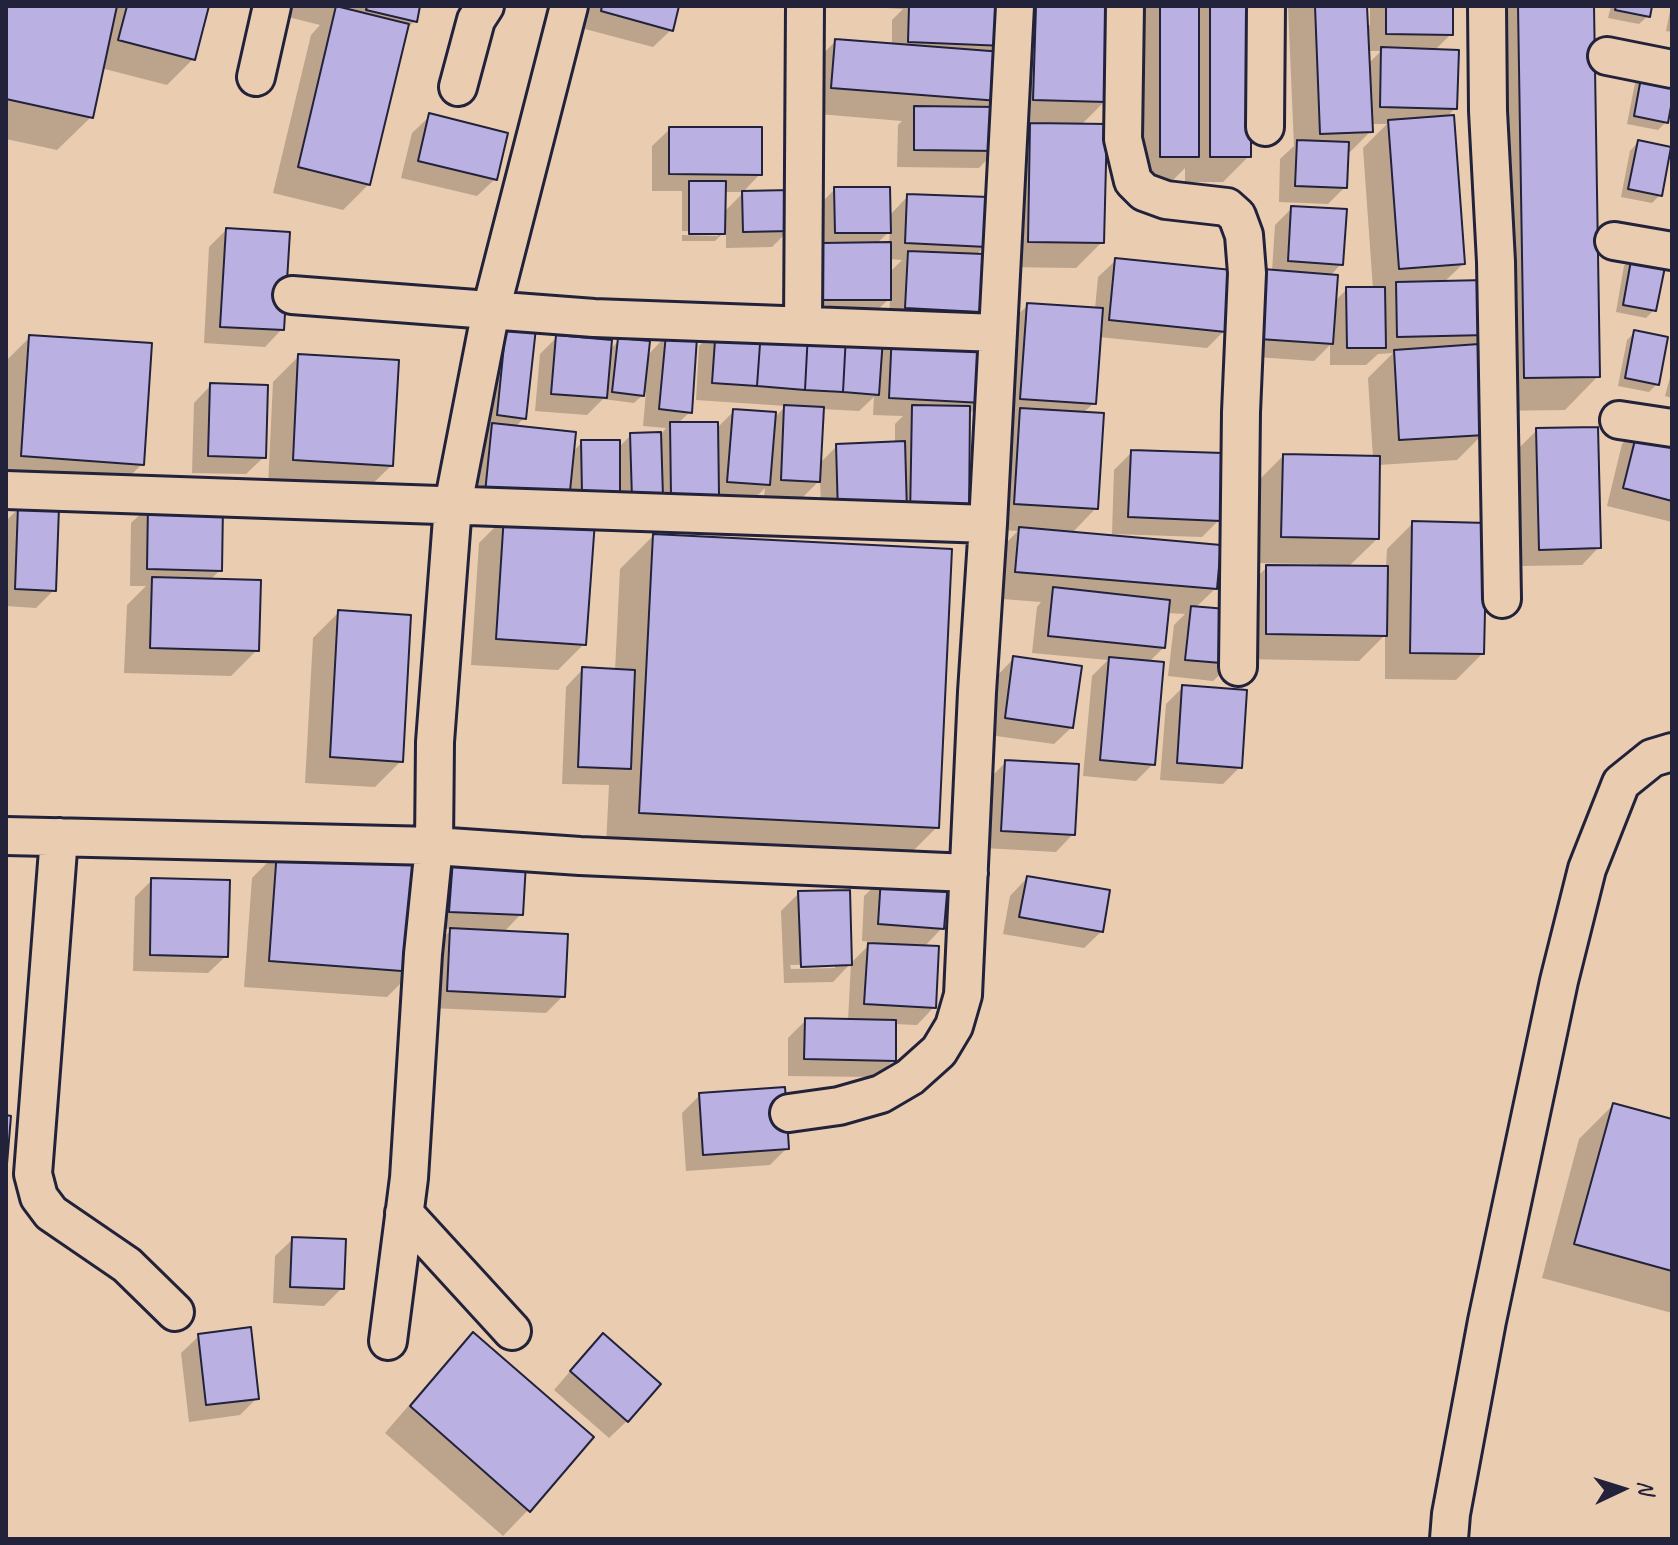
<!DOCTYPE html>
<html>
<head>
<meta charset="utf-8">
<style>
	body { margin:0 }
	#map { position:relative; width:1678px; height:1545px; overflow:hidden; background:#eaccb0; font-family:Caveat,sans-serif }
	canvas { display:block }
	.frame { position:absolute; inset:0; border:8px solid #22223b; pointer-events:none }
	.north { position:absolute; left:1582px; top:1449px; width:80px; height:80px; -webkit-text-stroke:6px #eaccb0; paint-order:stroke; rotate:86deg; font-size:22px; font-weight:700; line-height:32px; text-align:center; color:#22223b }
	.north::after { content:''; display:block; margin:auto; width:28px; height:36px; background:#22223b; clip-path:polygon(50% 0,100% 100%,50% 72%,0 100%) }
</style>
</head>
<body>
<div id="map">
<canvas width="1678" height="1545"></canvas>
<div class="frame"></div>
<div class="north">N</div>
</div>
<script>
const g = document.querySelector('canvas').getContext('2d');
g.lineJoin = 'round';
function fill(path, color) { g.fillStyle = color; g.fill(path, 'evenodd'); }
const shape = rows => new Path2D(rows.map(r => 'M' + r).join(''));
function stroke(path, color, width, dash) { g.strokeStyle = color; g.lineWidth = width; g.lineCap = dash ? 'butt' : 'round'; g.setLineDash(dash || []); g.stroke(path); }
fill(shape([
	[6,6,207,6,193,59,167,85,101,68,91,117,57,150,6,139],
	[269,6,418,6,415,21,406,29,369,184,343,210,273,193,311,35,320,25,268,12],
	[591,6,677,6,671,30,653,47,585,29],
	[852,6,994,6,997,100,989,109,996,150,979,168,897,167,898,125,902,121,806,113,809,67,836,41,892,46,892,20,903,9],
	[1012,6,1108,6,1105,101,1080,126,1102,242,1076,268,1003,267,1005,151,1030,126,1008,125],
	[1135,6,1249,6,1249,156,1223,182,1185,182,1185,168,1171,182,1135,182],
	[1288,6,1365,6,1366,25,1370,25,1370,6,1451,6,1451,34,1434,51,1455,108,1446,118,1463,264,1443,283,1485,335,1473,347,1483,434,1457,460,1378,465,1377,539,1347,568,1386,568,1387,549,1413,523,1482,654,1456,680,1385,679,1385,635,1359,661,1240,659,1241,593,1267,567,1318,568,1318,564,1256,563,1257,482,1283,456,1373,458,1368,378,1393,353,1378,354,1366,365,1330,365,1330,345,1314,361,1242,356,1272,272,1275,225,1292,208,1341,264,1329,277,1334,302,1347,289,1373,289,1363,148,1387,124,1371,124,1371,131,1346,156,1345,187,1328,204,1279,202,1280,159,1294,146],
	[1367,51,1381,51,1368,64],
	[1484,6,1592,6,1598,376,1565,410,1491,411],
	[1611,6,1650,6,1648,16,1639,24,1608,18],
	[1671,6,1672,6,1672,32,1666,31],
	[1636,78,1672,90,1666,122,1658,130,1627,124],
	[430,116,495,179,477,196,401,178,412,133],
	[670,129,760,174,743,192,724,192,723,213,743,193,789,230,772,247,726,248,726,230,715,241,682,241,682,235,718,236,718,232,682,231,682,191,652,191,652,146],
	[1638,142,1660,195,1652,203,1621,197,1630,151],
	[835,189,889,216,908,196,985,246,975,256,978,311,961,329,889,325,890,298,871,316,804,317,817,207],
	[890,231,889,244,876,244],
	[889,259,902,260,889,273],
	[226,230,282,329,265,347,204,343,209,247],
	[1632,258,1654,310,1646,318,1616,312,1624,266],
	[1116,260,1224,331,1207,348,1099,337,1094,403,1083,413,1096,508,1071,534,1215,589,1195,608,1231,664,1213,681,1168,676,1174,625,1185,614,1167,613,1164,647,1148,663,1153,764,1136,781,1083,776,1092,676,1108,660,1032,653,1037,607,1041,602,990,598,994,555,1018,531,989,529,995,436,1014,416,1004,415,1010,322,1028,305,1095,309,1098,277],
	[507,327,524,418,515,427,572,453,582,442,618,448,631,435,661,434,666,428,643,426,646,392,634,403,603,399,587,415,535,411,540,354,557,337,609,351,619,340,647,356,666,336,690,412,677,424,716,429,734,411,773,419,786,406,696,400,699,346,717,328,893,333,981,402,968,416,967,517,822,530,820,480,801,499,764,497,765,488,751,502,565,510,584,644,558,670,471,665,479,543,508,514,468,510,489,344],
	[874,397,873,415,903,416,895,424,895,444,837,446,819,464,822,409,859,411],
	[1635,332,1657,384,1649,392,1618,386,1627,340],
	[30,337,142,464,116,490,6,482,6,361],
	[299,356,392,465,365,491,268,486,273,382],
	[1672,370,1672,398,1665,396],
	[211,385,264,457,246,474,192,473,194,403],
	[1639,427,1672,435,1672,522,1607,506,1622,444],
	[1537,430,1599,547,1582,565,1522,566,1519,448],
	[1132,452,1219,520,1202,537,1112,534,1114,470],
	[149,506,220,570,209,581,257,650,231,676,124,673,127,605,146,586,130,586,131,523],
	[19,508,54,590,36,608,6,606,6,521],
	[653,536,937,827,903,861,606,846,609,785,562,784,566,687,583,669,615,671,620,569],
	[339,612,401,761,375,787,305,783,313,638],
	[1014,658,1072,727,1054,744,989,735,997,676],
	[1183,687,1240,767,1223,784,1160,780,1166,704],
	[1006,762,1073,834,1056,852,984,848,989,779],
	[278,852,413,971,387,997,244,987,252,878],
	[453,861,521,914,503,933,563,996,546,1013,431,1008,433,948,452,929,433,928,436,878],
	[1027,878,1102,931,1084,948,1003,934,1010,896],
	[882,879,942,928,923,948,934,1007,917,1025,894,1024,894,1060,876,1077,788,1076,788,1038,806,1020,848,1021,851,963,833,982,784,983,781,911,799,893,850,964,872,942,862,941,864,896],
	[835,964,835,968,791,969,790,965],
	[152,880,226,956,208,973,133,971,135,897],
	[700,1095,787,1148,770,1165,686,1171,682,1113],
	[1613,1105,1672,1121,1672,1313,1542,1278,1579,1139],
	[293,1239,342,1288,324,1306,273,1303,275,1256],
	[473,1335,528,1510,503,1536,385,1433,448,1360],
	[199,1336,257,1398,240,1415,189,1422,181,1353],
	[586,1353,627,1421,609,1438,554,1390]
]), '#0003');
const building = shape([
	[6,6,117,6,93,118,6,99,6,6],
	[127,6,209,6,195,60,118,40,127,6],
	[336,6,409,24,370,185,298,167,336,6],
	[367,6,420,6,417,22,366,10,367,6],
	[602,6,679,6,673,31,601,11,602,6],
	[909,6,1006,6,1005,46,908,42,909,6],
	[1036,6,1110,6,1107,102,1033,100,1036,6],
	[1160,6,1199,6,1199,157,1160,157,1160,6],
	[1210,6,1251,6,1251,157,1210,157,1210,6],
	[1315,6,1367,6,1373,132,1320,134,1315,6],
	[1386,6,1453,6,1453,35,1386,34,1386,6],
	[1518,6,1594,6,1600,377,1524,378,1518,6],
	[1616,6,1652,6,1650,17,1615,10,1616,6],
	[835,39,1003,52,999,101,831,88,835,39],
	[1381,47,1459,50,1457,109,1380,107,1381,47],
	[1643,67,1672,73,1672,101,1668,123,1634,116,1643,67],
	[914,106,998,107,998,151,914,150,914,106],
	[429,113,508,133,497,180,418,161,429,113],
	[1454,115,1465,264,1399,269,1388,120,1454,115],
	[1030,123,1107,124,1104,243,1028,242,1030,123],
	[669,127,762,127,762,175,669,174,669,127],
	[1297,140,1349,142,1347,188,1295,186,1297,140],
	[1638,140,1671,147,1662,196,1628,189,1638,140],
	[689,181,726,181,725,234,689,234,689,181],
	[834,187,890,187,891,233,835,233,834,187],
	[790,190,791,231,743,232,742,191,790,190],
	[907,194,989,197,987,247,905,243,907,194],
	[1291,206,1347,209,1343,265,1288,261,1291,206],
	[226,228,290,232,284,330,220,327,226,228],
	[891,242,891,300,821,300,821,243,891,242],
	[908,251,984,254,980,312,905,308,908,251],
	[1632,255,1666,262,1656,311,1623,305,1632,255],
	[1115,258,1232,270,1226,332,1109,320,1115,258],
	[1263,269,1338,275,1333,344,1259,339,1263,269],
	[1486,280,1487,335,1397,337,1396,282,1486,280],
	[1346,287,1385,287,1386,348,1347,348,1346,287],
	[1027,303,1103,308,1096,404,1020,399,1027,303],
	[506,325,536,328,526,419,497,415,506,325],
	[716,326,761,330,757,386,712,383,716,326],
	[761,330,808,332,805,390,757,386,761,330],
	[1634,330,1668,337,1659,385,1625,378,1634,330],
	[892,331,986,337,983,403,889,398,892,331],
	[808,332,846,335,843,392,805,390,808,332],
	[666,334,697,337,692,413,659,409,666,334],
	[29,335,152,343,144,465,21,456,29,335],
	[556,335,612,340,607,398,551,394,556,335],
	[846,335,883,338,879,395,843,392,846,335],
	[618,338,650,341,644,396,612,392,618,338],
	[1479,344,1485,435,1399,440,1394,350,1479,344],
	[298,354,399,360,393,466,293,460,298,354],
	[210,383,268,385,266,458,208,456,210,383],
	[784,405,824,407,820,482,781,480,784,405],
	[912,405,970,406,969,518,910,518,912,405],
	[1020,408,1104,413,1098,509,1014,504,1020,408],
	[733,409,776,412,770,485,727,482,733,409],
	[670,422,718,422,719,495,671,496,670,422],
	[492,423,576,432,569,501,485,493,492,423],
	[1639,424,1672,433,1672,501,1623,488,1639,424],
	[1598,427,1601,548,1539,550,1536,428,1598,427],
	[661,432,663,497,632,499,630,433,661,432],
	[581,440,620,440,620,494,582,494,581,440],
	[905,441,907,512,838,514,836,444,905,441],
	[1131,450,1223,453,1221,521,1128,517,1131,450],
	[1283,454,1380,456,1379,539,1281,537,1283,454],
	[148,504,223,505,222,571,147,569,148,504],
	[18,506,59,507,56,591,15,589,18,506],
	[504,515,595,521,586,645,496,639,504,515],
	[1412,521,1487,523,1484,654,1410,653,1412,521],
	[1019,527,1221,545,1217,589,1015,572,1019,527],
	[653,534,952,549,939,828,639,813,653,534],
	[1266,565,1388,566,1387,636,1266,634,1266,565],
	[152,577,261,580,259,651,150,648,152,577],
	[1053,587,1170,600,1165,648,1048,636,1053,587],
	[1191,606,1238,610,1233,664,1185,660,1191,606],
	[338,610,411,615,403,762,330,757,338,610],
	[1013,656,1082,666,1073,728,1005,718,1013,656],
	[1109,657,1164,662,1155,765,1100,760,1109,657],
	[582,667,635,670,631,769,578,767,582,667],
	[1182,685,1247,690,1242,768,1177,763,1182,685],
	[1005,760,1079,764,1075,835,1001,831,1005,760],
	[277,850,423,861,415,972,269,961,277,850],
	[453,859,526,863,523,915,449,912,453,859],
	[1027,876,1110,890,1103,932,1019,917,1027,876],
	[881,877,948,882,944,929,878,924,881,877],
	[151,878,230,880,228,957,150,955,151,878],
	[850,890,852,965,801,967,798,891,850,890],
	[450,928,568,934,565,997,447,991,450,928],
	[868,943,939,946,936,1008,864,1004,868,943],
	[805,1018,896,1020,896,1061,804,1059,805,1018],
	[785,1087,789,1149,703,1155,699,1093,785,1087],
	[1613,1103,1672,1119,1672,1271,1574,1244,1613,1103],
	[6,1115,11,1116,6,1176,6,1115],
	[292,1237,346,1239,344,1289,290,1287,292,1237],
	[251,1327,259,1399,206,1405,198,1334,251,1327],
	[473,1332,594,1437,530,1512,410,1406,473,1332],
	[603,1333,661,1384,628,1422,570,1371,603,1333]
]);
fill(building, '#bab1e2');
stroke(building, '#22223b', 2);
const street = shape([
	[569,6,491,310,453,505,435,742,434,846,580,856,969,873],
	[1125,6,1123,139,1133,181,1144,192,1166,200,1227,207,1237,216,1244,235,1247,273,1241,412,1238,667],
	[1487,6,1488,111,1496,262,1502,599],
	[1607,56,1672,69],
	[256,77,272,6],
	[458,87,476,20,485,6],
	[1265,127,1266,6],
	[1614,241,1672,251],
	[292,295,594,318,998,333],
	[803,325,805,6],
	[1619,420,1672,428],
	[6,490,988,524],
	[6,836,434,846,423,954,409,1178,388,1341],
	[59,837,33,1174,39,1197,51,1213,127,1265,175,1312],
	[789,1113,839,1106,881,1094,910,1077,939,1051,954,1026,963,995,977,692,988,524,1015,6],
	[404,1213,512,1331],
	[1449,1539,1451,1514,1487,1321,1559,981,1587,869,1621,783,1652,758,1672,752]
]);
stroke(street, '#22223b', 42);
stroke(street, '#eaccb0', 36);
</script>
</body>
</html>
